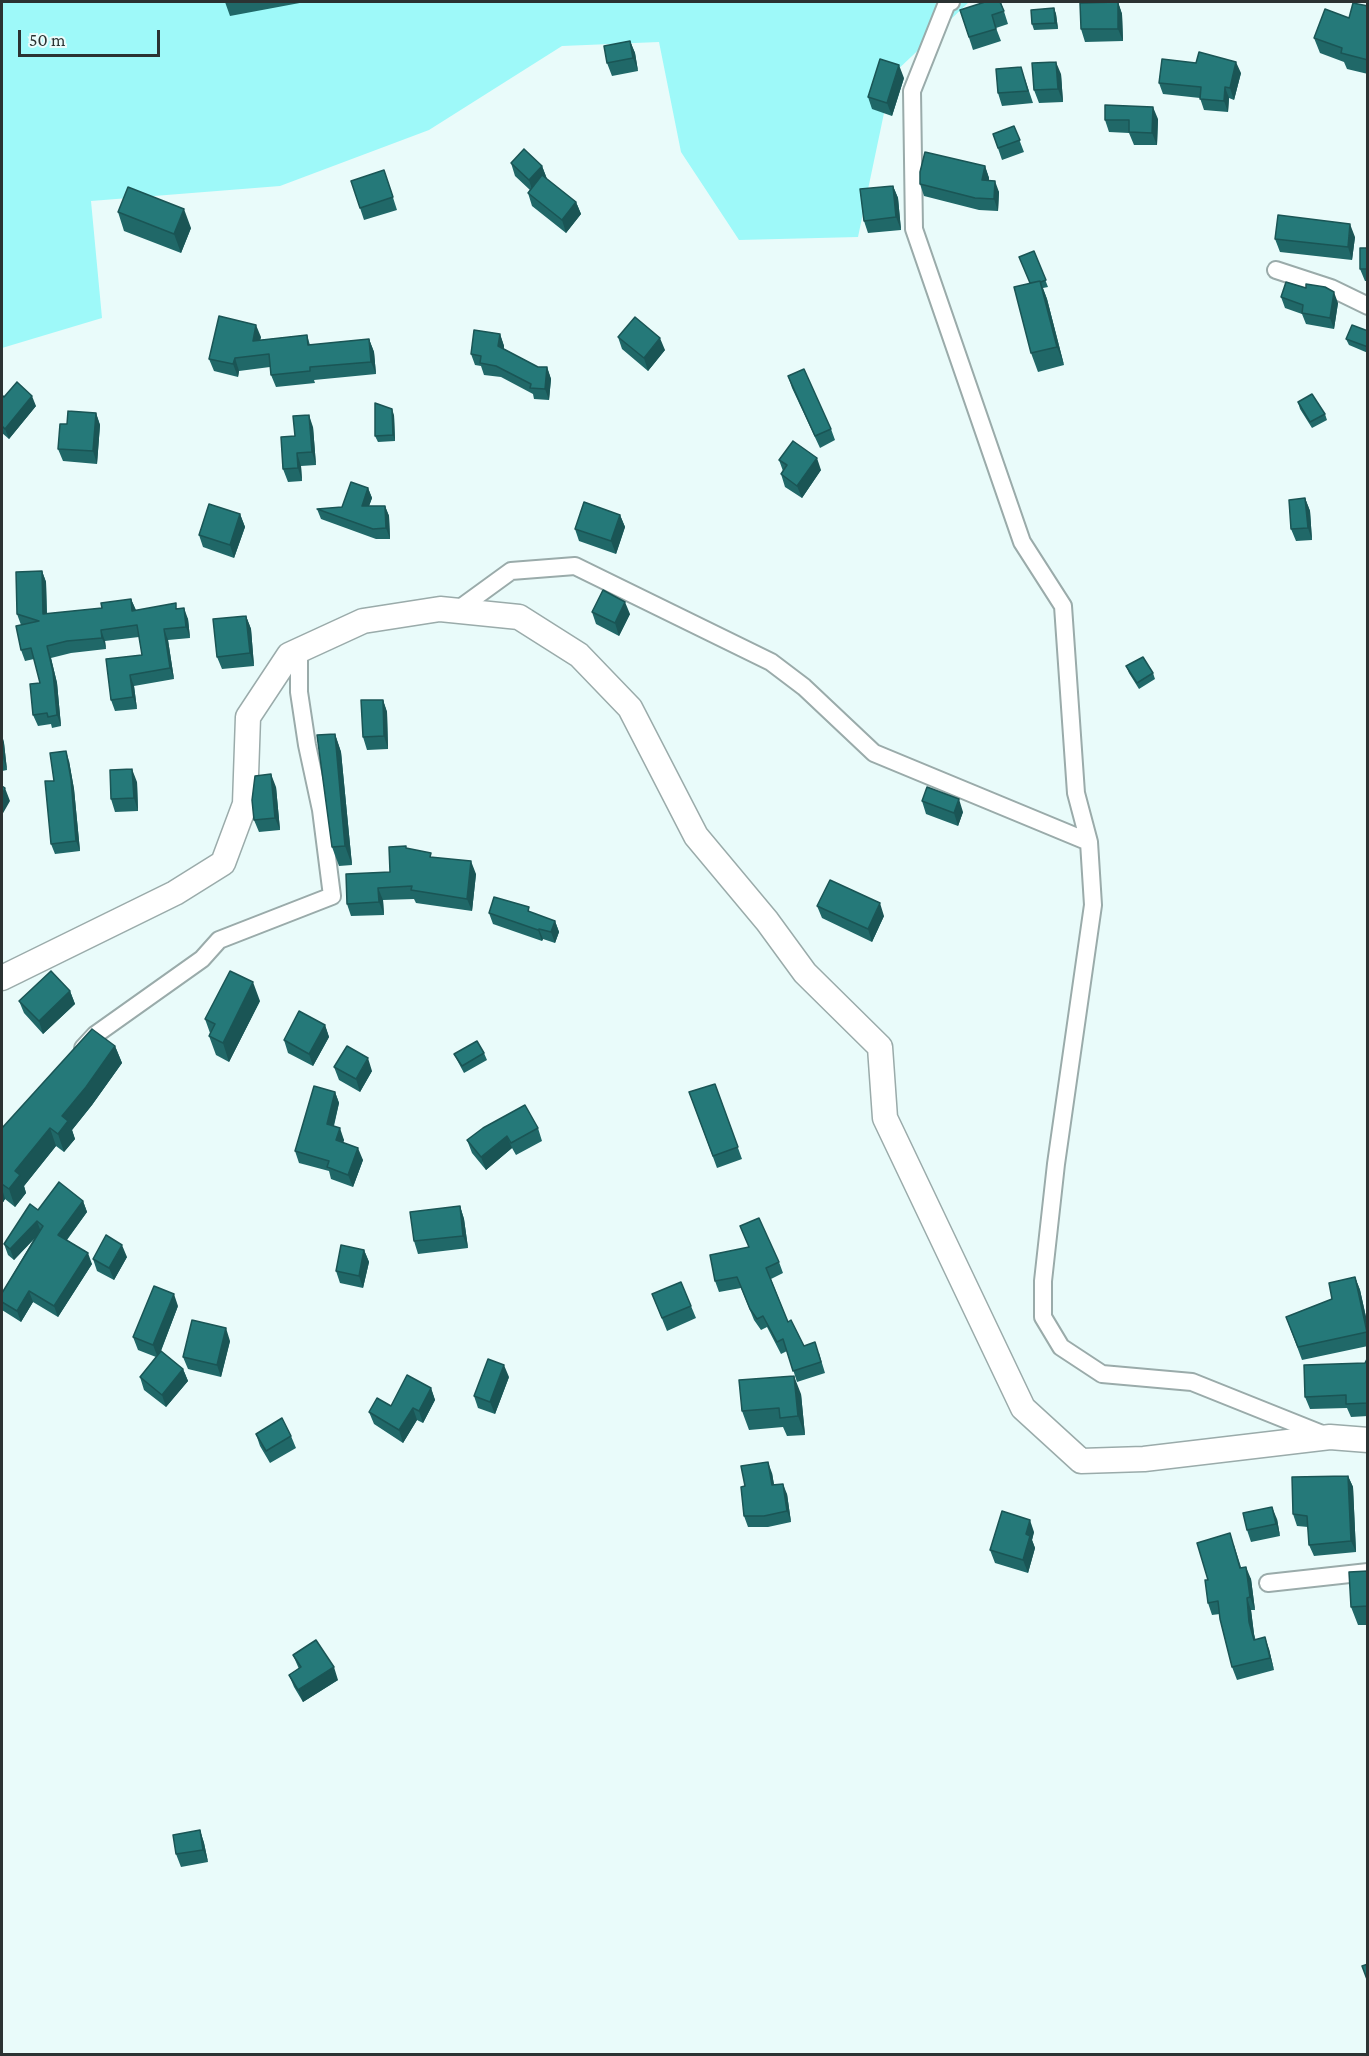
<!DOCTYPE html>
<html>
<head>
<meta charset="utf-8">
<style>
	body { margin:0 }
	#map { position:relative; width:1369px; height:2056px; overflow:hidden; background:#e9fbfa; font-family:"Crimson Pro",serif }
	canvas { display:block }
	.frame { position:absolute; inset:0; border:3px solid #2b3232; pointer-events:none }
	.scale { position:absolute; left:18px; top:30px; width:142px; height:27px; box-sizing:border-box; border:3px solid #2b3232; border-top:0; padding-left:8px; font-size:18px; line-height:21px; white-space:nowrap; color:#2b3232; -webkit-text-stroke:4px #e9fbfa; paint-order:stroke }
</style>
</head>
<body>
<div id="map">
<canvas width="1369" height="2056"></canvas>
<div class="frame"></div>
<div class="scale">50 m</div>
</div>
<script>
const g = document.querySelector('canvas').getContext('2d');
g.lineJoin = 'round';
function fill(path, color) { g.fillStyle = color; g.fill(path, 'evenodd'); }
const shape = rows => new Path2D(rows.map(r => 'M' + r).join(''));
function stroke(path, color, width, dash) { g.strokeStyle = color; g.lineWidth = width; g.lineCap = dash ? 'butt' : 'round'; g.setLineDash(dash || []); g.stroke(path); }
fill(shape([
	[2,2,969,2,892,75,858,237,739,240,681,152,659,42,562,46,429,130,280,186,91,201,102,318,2,348]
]), '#9ef9f9');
const minor = shape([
	[951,2,947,3,912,91,914,229,1022,542,1063,606,1076,793,1089,842,1093,905,1056,1164,1043,1281,1043,1317,1061,1347,1102,1374,1192,1382,1327,1436],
	[1276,270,1331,288,1368,306],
	[456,611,511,571,575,566,771,662,804,687,874,753,1089,842],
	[83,1048,95,1035,202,959,219,940,332,896,321,810,307,745,299,692,299,651],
	[1268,1583,1368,1572]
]);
const secondary = shape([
	[2,978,175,893,223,863,245,804,248,717,289,655,363,621,440,609,519,617,579,655,630,708,696,836,767,921,805,973,880,1047,885,1118,1023,1408,1081,1461,1144,1459,1330,1437,1368,1440]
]);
stroke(minor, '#9aabaa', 20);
stroke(secondary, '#9aabaa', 27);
stroke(minor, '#fff', 16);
stroke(secondary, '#fff', 24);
fill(shape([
	[225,2,305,2,230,16],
	[1001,2,1008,24,996,28,1001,41,973,50,960,10],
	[1118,2,1122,14,1123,41,1085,42,1081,29],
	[1368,6,1368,74,1347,69,1344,62,1320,53,1314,38],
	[1054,8,1056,14,1058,29,1034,30,1032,24],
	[630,41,635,53,638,71,612,76,607,63],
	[1241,73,1234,100,1229,98,1228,112,1204,110,1200,98,1163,94,1159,83],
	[1061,74,1063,102,1039,103,1034,90],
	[904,78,892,116,872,109,868,97],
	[1025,79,1033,103,1002,106,998,93],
	[1158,119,1157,145,1134,145,1129,133,1109,132,1105,120],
	[1014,126,1024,152,1002,160,993,134],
	[511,163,542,166,547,179,576,202,581,214,566,233,532,206,528,193,530,190,515,176],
	[985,166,989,178,989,180,999,192,998,211,979,210,924,196,920,184],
	[388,182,397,210,364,220,360,208],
	[893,186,898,198,901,230,868,233,864,221],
	[118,212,191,228,181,253,124,231],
	[1355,237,1352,260,1280,252,1275,239],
	[1368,248,1368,281,1365,281,1360,269],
	[1034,251,1048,287,1043,288,1047,299,1064,365,1038,372,1031,353,1030,283],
	[1281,297,1338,303,1334,329,1306,324,1302,314,1285,308],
	[1368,331,1368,353,1349,345,1346,339],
	[500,334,504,346,504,349,538,367,547,367,551,379,549,400,534,399,533,394,501,377,484,375,481,366,475,365,471,354],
	[307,335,310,345,369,339,374,352,376,374,314,380,315,383,276,387,271,375,270,367,239,371,238,377,214,371,209,359,261,337,260,340],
	[618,337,665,350,648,371,622,349],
	[788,376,831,429,835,440,820,448,792,388],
	[2,395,4,397,36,406,9,439,2,433],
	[1298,402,1325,414,1327,420,1312,428,1300,409],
	[96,413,100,425,97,464,63,461,58,449],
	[394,415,395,441,378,442,375,436],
	[313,427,316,465,301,466,302,481,288,482,283,469,295,436],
	[779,460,821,470,802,498,785,487,781,474,783,471],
	[368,488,372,498,369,506,385,506,389,516,390,539,376,539,321,519,317,509,342,507],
	[1305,498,1310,511,1312,540,1296,541,1291,529],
	[240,514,245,527,234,558,203,547,199,535],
	[620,515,625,527,616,554,579,541,575,529],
	[42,571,46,582,47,614,102,608,131,599,136,610,178,608,188,619,190,638,168,640,174,679,134,686,137,709,115,711,111,700,142,655,139,637,105,641,106,649,71,653,51,658,57,683,61,726,52,728,51,724,38,726,33,715,40,683,34,659,25,661,21,650,21,625,17,614],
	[592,612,630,614,619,636,596,624],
	[246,616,251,629,254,666,222,669,217,657],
	[1126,666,1153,673,1155,679,1139,689,1129,673],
	[383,700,387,712,388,749,367,750,363,737],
	[335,734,341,752,352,865,339,866,332,847],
	[2,735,4,743,7,770,2,771],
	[69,761,74,789,80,851,55,854,51,844,54,781],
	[137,782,138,811,115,812,111,799],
	[276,787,280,830,259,832,254,820],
	[922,801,963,812,958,826,926,814],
	[407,848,476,874,472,911,416,903,414,899,383,900,384,915,351,916,347,904,390,872],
	[817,906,884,916,872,942,822,918],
	[489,913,555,921,559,932,555,943,543,939,542,941,493,924],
	[70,991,75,1004,43,1034,24,1013,19,1001],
	[260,1001,229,1062,216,1055,209,1036,210,1033,205,1019],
	[325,1025,329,1037,313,1066,288,1053,284,1040],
	[115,1046,122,1063,92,1105,72,1130,75,1139,64,1152,56,1146,24,1186,26,1193,15,1207,5,1199,2,1204,2,1128],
	[484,1053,487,1060,464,1073,457,1060,454,1054],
	[334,1067,372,1071,360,1092,339,1080],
	[715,1084,742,1159,717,1168,689,1092],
	[335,1092,339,1103,334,1126,344,1140,343,1142,363,1160,353,1187,331,1179,329,1171,299,1163,295,1151],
	[538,1128,542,1141,516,1155,512,1148,486,1170,472,1153,467,1140],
	[83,1201,87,1212,67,1240,92,1264,58,1317,33,1302,21,1322,2,1310,2,1293,35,1237,14,1260,8,1255,4,1244,38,1210],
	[460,1206,464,1219,468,1248,418,1254,414,1241],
	[740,1226,779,1262,783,1273,771,1279,788,1322,804,1346,819,1353,825,1373,797,1382,787,1351,781,1354,767,1327,761,1330,754,1320,741,1288,719,1292,715,1281,749,1247],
	[364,1250,369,1262,363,1288,340,1283,336,1271],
	[127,1257,114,1280,97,1271,93,1259],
	[1355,1277,1360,1290,1368,1326,1368,1346,1302,1360,1286,1317,1332,1299],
	[652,1294,691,1306,696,1318,667,1331],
	[178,1306,161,1351,183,1369,188,1381,166,1407,144,1390,140,1377,156,1357,138,1350,133,1337],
	[230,1341,221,1377,188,1369,183,1357],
	[1368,1357,1368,1416,1351,1417,1347,1408,1310,1409,1305,1397,1365,1363],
	[509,1377,495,1414,478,1408,474,1396],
	[431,1388,435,1400,423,1423,417,1420,403,1443,374,1424,369,1412,391,1406],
	[801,1394,805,1435,787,1436,783,1427,749,1430,742,1411],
	[256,1434,291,1436,296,1448,270,1463,260,1446],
	[772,1473,774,1485,787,1494,791,1522,768,1527,748,1527,744,1516,745,1486],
	[1348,1476,1353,1487,1356,1552,1314,1556,1309,1545,1308,1527,1297,1526,1293,1514],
	[1277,1519,1280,1536,1251,1542,1247,1530],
	[1034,1532,1032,1540,1035,1548,1028,1573,995,1563,990,1550],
	[1234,1545,1241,1567,1251,1579,1255,1610,1251,1610,1254,1634,1255,1639,1269,1649,1274,1670,1237,1680,1232,1667,1220,1614,1212,1615,1208,1603,1208,1580],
	[1368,1571,1368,1625,1358,1625,1351,1607],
	[293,1655,338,1680,303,1702,294,1687,289,1675,299,1669],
	[200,1830,204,1843,208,1862,181,1867,176,1854]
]), '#206868');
fill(shape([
	[1118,2,1122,14,1123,41,1118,29],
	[1054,8,1056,14,1058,29,1055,23],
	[630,41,635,53,638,71,633,58],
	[1056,62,1061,74,1063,102,1058,89],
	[1236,62,1241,73,1234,100,1230,88],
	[899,65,904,78,892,116,887,103],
	[1225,87,1229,98,1228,112,1224,101],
	[1153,107,1158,119,1157,145,1152,133],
	[542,166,547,179,533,193,529,180],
	[985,166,989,178,986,192,982,180],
	[995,181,999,192,998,211,994,199],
	[893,186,898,198,901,230,896,217],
	[576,202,581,214,566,233,562,220],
	[184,209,191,228,181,253,174,234],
	[1350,224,1355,237,1352,260,1348,247],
	[1040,281,1047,299,1064,365,1057,347],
	[1334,292,1338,303,1334,329,1330,318],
	[256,325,261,337,257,353,253,341],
	[500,334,504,346,502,357,498,346],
	[660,338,665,350,648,371,644,358],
	[369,339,374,352,376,374,371,362],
	[235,358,239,371,238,377,233,364],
	[547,367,551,379,549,400,545,389],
	[32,396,36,406,9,439,5,429],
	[392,409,394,415,395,441,393,435],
	[96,413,100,425,97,464,93,451],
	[309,415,313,427,316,465,312,452],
	[297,453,301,466,302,481,298,468],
	[817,458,821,470,802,498,797,486],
	[368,488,372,498,365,517,362,506],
	[1305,498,1310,511,1312,540,1308,528],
	[385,506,389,516,390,539,386,528],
	[240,514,245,527,234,558,230,545],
	[620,515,625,527,616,554,611,541],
	[42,571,46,582,47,625,43,614],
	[131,599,136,611,132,611],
	[625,602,630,614,619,636,615,623],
	[184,608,188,619,190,638,186,627],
	[246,616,251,629,254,666,250,653],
	[164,629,168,640,174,679,170,668],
	[101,630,105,641,106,649,102,638],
	[47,646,51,658,57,683,61,726,57,715],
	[130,675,134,686,137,709,133,697],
	[383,700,387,712,388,749,384,736],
	[335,734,341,752,352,865,345,846],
	[2,735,4,743,7,770,2,755],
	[66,751,69,761,74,789,80,851,76,841],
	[132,769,137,782,138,811,134,798],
	[271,774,276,787,280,830,275,818],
	[5,788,10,801,2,815,2,795],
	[959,799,963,812,958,826,954,813],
	[471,861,476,874,472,911,467,899],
	[378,888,383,900,384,915,379,902],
	[880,903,884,916,872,942,868,929],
	[555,921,559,932,555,943,551,932],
	[539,929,543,939,542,941,538,930],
	[253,982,260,1001,229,1062,223,1043],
	[70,991,75,1004,43,1034,39,1021],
	[325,1025,329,1037,313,1066,309,1054],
	[115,1046,122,1063,92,1105,72,1130,75,1139,64,1152,58,1134,62,1116],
	[368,1058,372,1071,360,1092,356,1079],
	[335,1092,339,1103,331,1136,327,1124],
	[50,1128,56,1146,24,1186,26,1193,15,1207,9,1189,15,1171],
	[340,1128,344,1140,341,1151,336,1140],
	[507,1136,512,1148,486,1170,481,1157],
	[358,1148,363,1160,353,1187,348,1175],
	[2,1189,5,1199,2,1204],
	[83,1201,87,1212,62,1246,58,1235],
	[460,1206,464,1219,468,1248,463,1236],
	[37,1221,41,1232,14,1260,10,1249],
	[122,1245,127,1257,114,1280,109,1268],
	[364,1250,369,1262,363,1288,359,1276],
	[88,1253,92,1264,58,1317,54,1306],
	[1355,1277,1360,1290,1368,1326,1368,1334],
	[29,1291,33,1302,21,1322,17,1311],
	[174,1294,178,1306,158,1358,153,1345],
	[226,1328,230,1341,221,1377,217,1365],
	[504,1365,509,1377,495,1414,490,1402],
	[183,1369,188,1381,166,1407,162,1395],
	[794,1376,801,1394,805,1435,798,1416],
	[431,1388,435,1400,423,1423,419,1411],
	[413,1408,417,1420,403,1443,399,1430],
	[768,1462,772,1473,776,1496,772,1485],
	[1348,1476,1353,1487,1356,1552,1351,1541],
	[783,1484,787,1494,791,1522,787,1511],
	[1272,1507,1277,1519,1280,1536,1276,1524],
	[1030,1520,1034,1532,1032,1540,1035,1548,1028,1573,1023,1560,1026,1534],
	[1246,1567,1251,1579,1255,1610,1250,1597],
	[1247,1598,1251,1610,1254,1634,1259,1652,1249,1622],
	[1265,1637,1269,1649,1274,1670,1270,1658],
	[334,1667,338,1680,303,1702,298,1690],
	[200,1830,204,1843,208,1862,203,1850]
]), '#1a5555');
const building = shape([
	[985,2,1000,2,1004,11,992,15,996,29,969,37,960,10,985,2],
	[1118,2,1118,29,1081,29,1080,3,1118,2],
	[1353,3,1368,6,1368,60,1341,53,1342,48,1314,38,1325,9,1349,18,1353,3],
	[1054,8,1055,23,1032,24,1031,10,1054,8],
	[630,41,633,58,607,63,604,46,630,41],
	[1199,52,1236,62,1230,88,1225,87,1224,101,1200,99,1201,87,1159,83,1162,59,1196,63,1199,52],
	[880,59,899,65,887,103,868,97,880,59],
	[1056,62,1058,89,1034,90,1032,63,1056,62],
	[1021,67,1028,91,998,93,996,69,1021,67],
	[1105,105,1153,107,1152,133,1129,132,1129,120,1105,120,1105,105],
	[1014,126,1020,140,998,148,993,134,1014,126],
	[524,149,542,166,529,180,511,163,524,149],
	[925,152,985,166,982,180,995,181,994,199,975,198,920,184,920,172,925,152],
	[384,170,393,197,360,208,351,181,384,170],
	[542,175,576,202,562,220,528,193,542,175],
	[893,186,896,217,864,221,860,189,893,186],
	[128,187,184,209,174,234,118,212,128,187],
	[1278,215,1350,224,1348,247,1275,239,1278,215],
	[1360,248,1368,248,1368,269,1360,269,1360,248],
	[1034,251,1046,280,1041,282,1040,281,1030,283,1019,257,1034,251],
	[1040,281,1057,347,1031,353,1014,287,1040,281],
	[1286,282,1306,288,1306,284,1325,287,1334,292,1330,318,1302,313,1303,305,1281,297,1286,282],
	[219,316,256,325,253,341,307,335,308,345,369,339,371,362,310,367,310,371,271,375,269,354,235,358,233,364,209,359,219,316],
	[635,317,660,338,644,358,618,337,635,317],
	[1352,325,1368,331,1368,347,1346,339,1352,325],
	[474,330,500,334,498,346,538,367,547,367,545,389,530,388,531,384,496,366,480,363,481,356,471,354,474,330],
	[804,369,831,429,815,436,788,376,804,369],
	[17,382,32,396,5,429,2,426,2,395,4,397,17,382],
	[1312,394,1325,414,1310,422,1298,402,1312,394],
	[375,403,392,409,393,435,375,436,375,403],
	[68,411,96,413,93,451,58,449,60,424,67,424,68,411],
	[309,415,312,452,297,453,298,468,283,469,281,437,295,436,293,416,309,415],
	[793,441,817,458,797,486,781,474,787,465,779,460,793,441],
	[351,482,368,488,362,506,385,506,386,528,373,529,317,509,342,507,351,482],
	[1305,498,1308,528,1291,529,1289,500,1305,498],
	[584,502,620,515,611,541,575,529,584,502],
	[209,504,240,514,230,545,199,535,209,504],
	[42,571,43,614,102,608,101,603,131,599,132,611,176,603,176,609,184,608,186,627,164,629,170,668,130,675,133,697,111,700,106,659,142,655,137,625,101,630,102,638,67,641,47,646,53,672,57,715,48,717,47,713,33,715,30,684,40,683,31,648,21,650,16,626,39,621,17,614,16,572,42,571],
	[603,590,625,602,615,623,592,612,603,590],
	[246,616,250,653,217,657,213,619,246,616],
	[1143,657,1153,673,1137,683,1126,666,1143,657],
	[361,700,383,700,384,736,363,737,361,700],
	[335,734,345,846,332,847,317,735,335,734],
	[66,751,71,779,76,841,51,844,45,781,54,781,50,753,66,751],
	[132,769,134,798,111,799,110,770,132,769],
	[271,774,275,818,254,820,252,800,255,776,271,774],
	[2,786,5,788,2,795,2,786],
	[927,787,959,799,954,813,922,801,927,787],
	[406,846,406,848,431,853,430,857,471,861,467,899,411,890,412,886,378,888,379,902,347,904,346,874,390,872,389,847,406,846],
	[830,880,880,903,868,929,817,906,830,880],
	[494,897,529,907,528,911,555,921,551,932,539,929,538,930,489,913,494,897],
	[51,971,70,991,39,1021,19,1001,51,971],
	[230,971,253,982,223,1043,209,1036,215,1024,205,1019,230,971],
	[299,1011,325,1025,309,1054,284,1040,299,1011],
	[92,1029,115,1046,86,1087,62,1116,68,1121,58,1134,50,1128,15,1171,20,1175,9,1189,2,1184,2,1128,92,1029],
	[477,1041,484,1053,462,1066,454,1054,477,1041],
	[347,1046,368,1058,356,1079,334,1067,347,1046],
	[715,1084,738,1147,713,1156,689,1092,715,1084],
	[314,1086,335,1092,327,1124,340,1128,336,1140,358,1148,348,1175,327,1167,329,1161,295,1151,314,1086],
	[525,1105,538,1128,511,1143,507,1136,481,1157,467,1140,483,1128,525,1105],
	[59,1182,83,1201,58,1235,88,1253,54,1306,29,1291,17,1311,2,1302,2,1293,43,1226,37,1221,10,1249,4,1244,30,1204,38,1210,59,1182],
	[460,1206,463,1236,414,1241,410,1212,460,1206],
	[759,1218,779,1262,766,1268,788,1322,791,1320,804,1346,815,1342,821,1362,793,1371,783,1339,777,1342,763,1316,757,1319,750,1309,737,1277,715,1281,710,1255,749,1247,740,1226,759,1218],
	[106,1235,122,1245,109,1268,93,1259,106,1235],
	[341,1245,364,1250,359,1276,336,1271,341,1245],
	[1355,1277,1367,1332,1298,1347,1286,1317,1332,1299,1329,1283,1355,1277],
	[681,1282,691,1306,662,1318,652,1294,681,1282],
	[154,1286,174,1294,153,1345,133,1337,154,1286],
	[192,1320,226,1328,217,1365,183,1357,192,1320],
	[161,1351,183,1369,162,1395,140,1377,161,1351],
	[1368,1357,1368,1403,1346,1404,1346,1395,1305,1397,1304,1365,1365,1363,1368,1357],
	[488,1359,504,1365,490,1402,474,1396,488,1359],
	[407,1375,431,1388,419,1411,413,1408,399,1430,369,1412,377,1398,391,1406,407,1375],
	[794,1376,798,1416,780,1418,779,1408,742,1411,739,1380,794,1376],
	[282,1418,291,1436,266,1451,256,1434,282,1418],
	[768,1462,772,1485,783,1484,787,1511,764,1516,744,1516,741,1487,745,1486,741,1466,768,1462],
	[1348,1476,1351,1541,1309,1545,1307,1516,1293,1514,1292,1477,1348,1476],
	[1272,1507,1276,1524,1247,1530,1243,1513,1272,1507],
	[1002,1511,1030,1520,1026,1534,1030,1536,1023,1560,990,1550,1002,1511],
	[1230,1533,1240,1568,1246,1567,1250,1597,1247,1598,1249,1622,1254,1640,1265,1637,1270,1658,1232,1667,1220,1619,1218,1601,1208,1603,1205,1580,1208,1580,1197,1543,1230,1533],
	[1368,1571,1368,1606,1351,1607,1349,1572,1368,1571],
	[316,1640,334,1667,298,1690,289,1675,301,1667,293,1655,316,1640],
	[200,1830,203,1850,176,1854,173,1835,200,1830],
	[1368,1964,1368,1982,1362,1966,1368,1964]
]);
fill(building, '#257979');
stroke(building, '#1a5555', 1.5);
</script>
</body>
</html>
